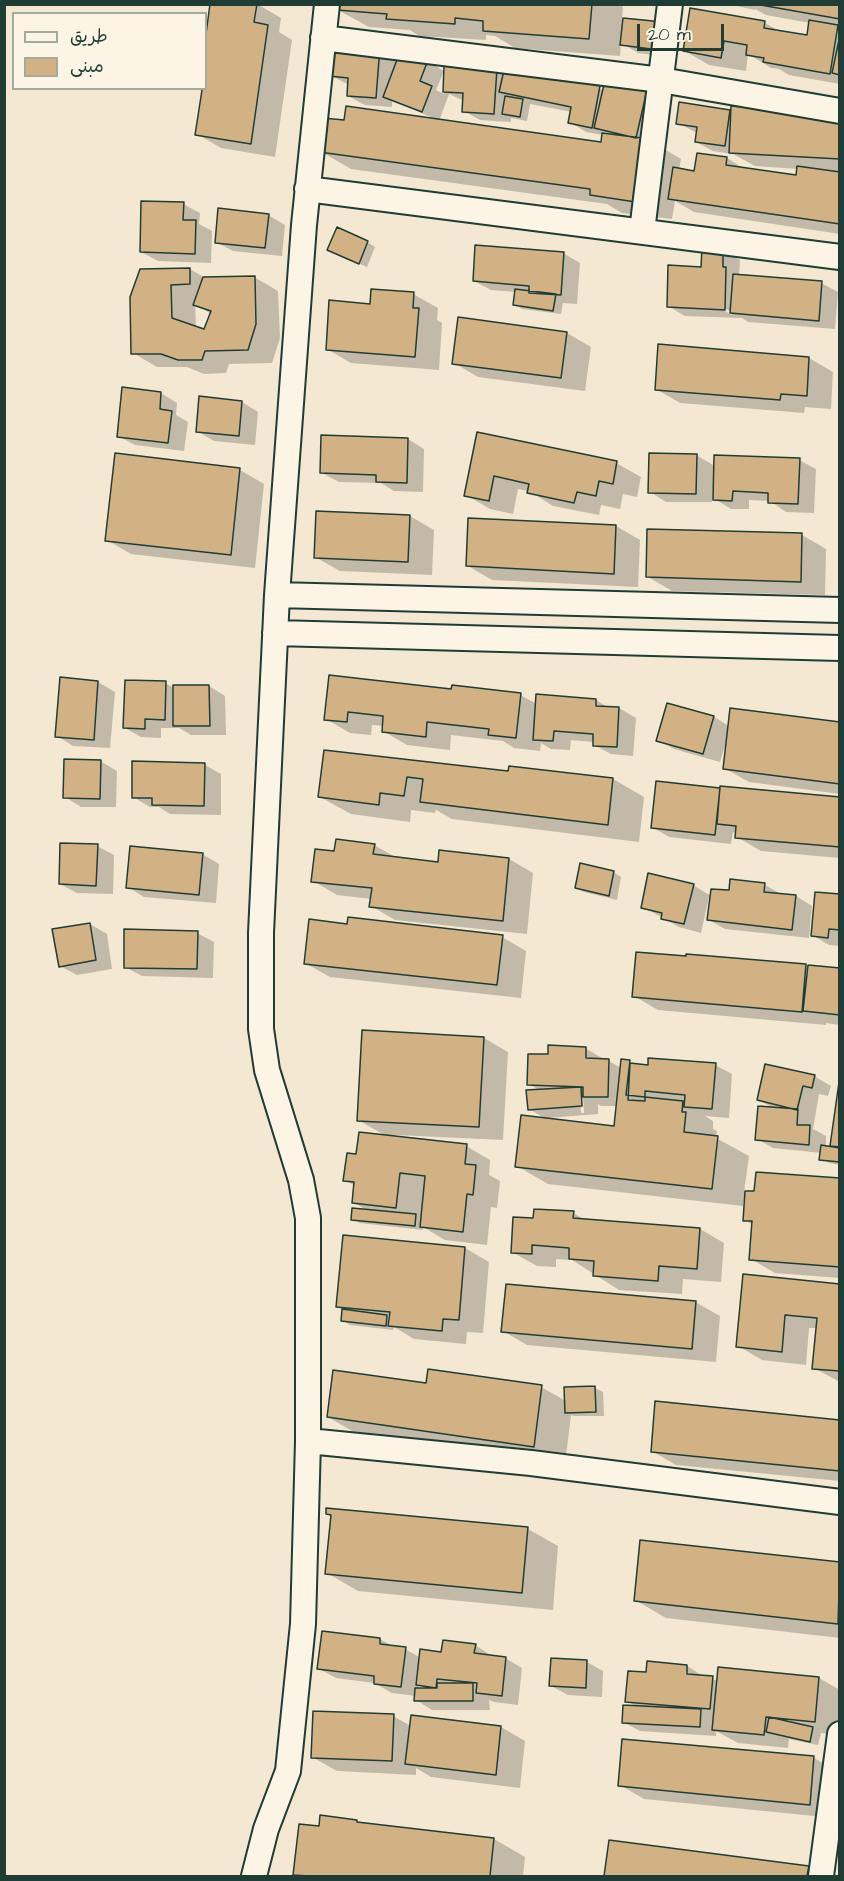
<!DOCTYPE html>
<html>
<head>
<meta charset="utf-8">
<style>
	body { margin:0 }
	#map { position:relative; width:844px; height:1881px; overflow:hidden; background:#f4e8d2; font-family:"Architects Daughter","Playpen Sans Arabic",sans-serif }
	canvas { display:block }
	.frame { position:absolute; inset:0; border:6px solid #1f3d34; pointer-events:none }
	.legend { position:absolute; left:12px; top:12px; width:195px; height:78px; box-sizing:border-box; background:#fcf5e5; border:2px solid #a4ab9e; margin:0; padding:8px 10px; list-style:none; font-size:18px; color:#1f3d34 }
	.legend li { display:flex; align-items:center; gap:12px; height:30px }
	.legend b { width:30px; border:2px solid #a4ab9e }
	.scale { position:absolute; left:637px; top:24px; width:87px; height:27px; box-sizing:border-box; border:3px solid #1f3d34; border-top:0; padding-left:8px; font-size:18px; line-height:21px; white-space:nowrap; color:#1f3d34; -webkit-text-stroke:4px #fcf5e5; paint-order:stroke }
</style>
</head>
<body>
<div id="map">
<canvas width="844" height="1881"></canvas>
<div class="frame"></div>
<ul class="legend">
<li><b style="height:8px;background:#fcf5e5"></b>طريق</li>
<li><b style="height:16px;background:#d2b285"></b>مبنى</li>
</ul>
<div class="scale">20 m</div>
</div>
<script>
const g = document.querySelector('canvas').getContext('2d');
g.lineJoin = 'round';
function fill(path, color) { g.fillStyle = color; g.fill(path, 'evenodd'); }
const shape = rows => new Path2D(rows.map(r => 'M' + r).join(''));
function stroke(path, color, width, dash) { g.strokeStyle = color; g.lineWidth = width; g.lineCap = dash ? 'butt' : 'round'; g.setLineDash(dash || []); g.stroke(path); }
fill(shape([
	[211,4,257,4,281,18,279,32,292,40,275,157,221,148,197,134,206,88,206,47],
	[339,4,619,4,623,7,622,19,662,23,679,33,676,58,638,53,621,43,620,56,515,48,495,36,486,35,486,40,419,36,410,30,369,27,338,10],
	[727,4,840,4,840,84,789,75,779,69,771,68,748,54,746,71,709,65,685,51,691,10,765,23,781,32,808,37,810,23,766,15,755,9,755,10],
	[332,45,396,58,395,67,427,61,444,71,436,90,444,94,446,66,497,70,505,74,506,68,604,90,646,92,663,101,654,143,681,159,679,170,696,172,727,158,746,170,797,177,798,169,755,166,733,154,713,151,696,142,697,133,678,123,729,111,732,113,840,113,840,171,838,173,840,173,840,234,694,212,675,201,672,219,622,213,607,204,351,169,320,151,345,122,435,119,392,100,392,107,365,105,348,96,349,85,330,75],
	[449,94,464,101,464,111,480,120,511,122,511,118,527,121,530,104,572,112,570,122,586,132,603,135,602,143,439,121],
	[183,204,200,213,199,224,212,231,211,263,158,261,141,252],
	[268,215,285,225,282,256,233,251,216,242],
	[367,242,375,247,367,267,337,254],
	[723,251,740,260,739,276,821,283,838,292,835,329,748,322,742,318,685,316,668,306,702,269],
	[719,305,732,312,732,315,718,307],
	[563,253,580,263,577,304,563,303,561,314,522,309,514,304,516,292,491,290,474,281],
	[190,269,205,278,254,277,278,291,280,338,272,363,229,364,226,373,204,374,187,367,157,367,133,353,131,297],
	[195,304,211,314,204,331,196,328],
	[413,294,438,308,437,320,442,323,439,370,351,363,327,349,372,305],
	[567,333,591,347,585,391,478,377,454,363],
	[809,358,833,372,831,409,805,407,804,413,680,403,656,389],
	[161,393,177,403,176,415,188,422,184,451,135,445,118,436],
	[242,402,258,412,255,445,214,441,197,431],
	[478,434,616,463,641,477,637,497,623,494,620,509,601,505,599,515,553,506,529,491,518,489,513,514,490,509,466,495],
	[408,439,424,449,423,492,394,491,381,483,339,482,322,473],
	[116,455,240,470,264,484,255,568,131,554,107,540],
	[696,455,715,466,799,460,816,469,814,513,786,512,770,501,749,500,749,509,731,509,713,498,712,502,666,502,650,492],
	[317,513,410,516,434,530,432,575,340,571,315,557],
	[616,526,640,540,638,587,492,580,468,566],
	[802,535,826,549,825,595,672,591,648,577],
	[331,677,453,691,520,695,537,704,596,700,609,708,619,708,636,718,633,756,611,754,594,745,594,742,571,740,570,750,551,749,541,743,540,751,514,748,503,741,451,735,450,750,407,745,383,731,384,726,372,725,371,735,350,733,326,719],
	[61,679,98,682,115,692,110,748,73,746,57,736],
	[165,683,174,688,209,686,225,696,226,735,191,735,179,728,161,728,161,738,141,737,125,728],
	[714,717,729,726,840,724,840,794,749,782,724,768,728,742,726,742,720,762,674,749,658,740],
	[325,751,509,773,613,779,644,797,639,842,452,819,436,810,435,813,411,810,410,822,351,814,320,797],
	[100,761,117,771,116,807,81,807,65,797],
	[205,765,221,774,221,815,170,814,159,807,150,807,133,797],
	[720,789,840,798,840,858,761,851,737,837,737,834,733,832,731,844,669,837,652,827],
	[374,845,397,858,439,864,509,859,533,873,527,934,395,920,371,906,372,899,337,895,313,881,336,853],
	[97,846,114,855,113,894,77,893,60,884],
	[202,854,219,864,216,903,144,897,128,887],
	[613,872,621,877,617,900,584,892,576,888],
	[693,885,711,896,765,885,781,894,796,896,812,906,809,938,725,929,709,920,711,898,709,897,701,933,679,927,643,907],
	[840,896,840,946,829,945,812,935],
	[90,924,107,934,112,969,77,975,60,966],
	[348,925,502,937,526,951,521,998,330,977,305,963],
	[197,933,214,942,213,978,142,976,125,967],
	[805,965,809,968,840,970,840,1025,826,1023,826,1025,658,1010,634,996],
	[484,1038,508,1052,503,1140,396,1135,396,1137,466,1146,490,1160,489,1175,500,1181,497,1208,491,1207,487,1245,445,1240,423,1227,423,1230,360,1223,352,1219,368,1211,353,1202,355,1186,345,1180,357,1156,386,1136,358,1120],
	[585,1048,602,1058,602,1060,609,1061,621,1068,629,1062,635,1065,715,1065,732,1074,729,1118,705,1116,713,1121,713,1129,717,1131,716,1138,749,1156,744,1192,755,1193,840,1180,840,1278,775,1273,751,1259,753,1225,745,1220,746,1198,744,1198,743,1206,548,1184,517,1166,615,1128,617,1106,601,1106,598,1104,598,1114,548,1118,548,1120,529,1109,540,1091,529,1084,549,1056],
	[580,1096,583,1096,584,1113,581,1113],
	[814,1076,831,1086,828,1096,819,1094,813,1129,826,1136,826,1147,839,1149,831,1145,840,1079,840,1165,829,1163,821,1159,822,1153,773,1148,757,1139,773,1108,759,1100],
	[573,1213,587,1221,700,1229,724,1243,721,1282,683,1279,682,1294,619,1290,572,1260,556,1259,556,1267,537,1266,512,1252,535,1220],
	[344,1237,465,1248,489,1262,483,1333,467,1332,466,1344,414,1339,394,1327,393,1330,350,1325,342,1320,343,1310,338,1306],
	[744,1276,840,1285,840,1382,814,1368,817,1328,809,1328,806,1365,762,1360,738,1346],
	[695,1302,720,1316,716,1362,527,1345,503,1331],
	[427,1385,541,1387,566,1401,595,1388,603,1392,604,1416,574,1416,571,1415,565,1464,359,1435,328,1417],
	[840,1421,840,1481,676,1465,652,1451],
	[327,1514,528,1529,558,1546,553,1610,358,1591,327,1573,332,1517],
	[840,1563,840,1638,666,1618,635,1600],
	[380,1639,394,1647,405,1649,421,1658,475,1645,492,1656,505,1658,522,1668,518,1705,494,1702,489,1700,490,1710,432,1710,416,1700,416,1696,392,1693,374,1683,336,1678,319,1669],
	[419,1685,427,1690,418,1690],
	[587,1662,603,1671,602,1697,568,1695,551,1686],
	[687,1666,703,1676,718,1681,720,1668,819,1678,840,1690,839,1735,821,1733,818,1745,789,1739,788,1748,738,1743,716,1731,716,1736,640,1731,623,1722,637,1707,627,1701,648,1674],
	[393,1716,411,1726,501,1727,525,1741,520,1788,431,1777,416,1768,416,1775,337,1771,312,1757],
	[814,1758,838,1772,834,1818,644,1799,620,1785],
	[357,1821,362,1824,494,1839,525,1857,523,1876,299,1876,295,1874,320,1828],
	[610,1842,808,1868,824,1876,606,1876]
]), '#0003');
const building = shape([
	[210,4,257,4,254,22,268,25,251,144,195,135,202,90,198,88,206,88,206,34,210,4],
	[337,4,592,4,589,39,483,31,483,21,455,18,455,24,386,19,387,14,337,10,337,4],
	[755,4,840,4,840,19,755,4],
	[690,8,765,21,764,28,807,35,809,20,838,25,830,74,763,62,764,58,746,55,747,45,724,41,721,58,683,51,690,8],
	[623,18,663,22,659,50,620,45,623,18],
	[840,35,840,75,832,73,840,35],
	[331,43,380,47,376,98,347,96,348,78,329,76,331,43],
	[401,49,428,60,420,81,432,86,422,112,383,97,401,49],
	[444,65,497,68,494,114,462,112,463,93,443,92,444,65],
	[505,66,600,86,592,128,568,123,571,107,499,92,505,66],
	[605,80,647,90,636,138,594,128,605,80],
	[505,96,523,99,520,117,502,114,505,96],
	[679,102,730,110,725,146,695,142,697,127,676,124,679,102],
	[346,106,601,142,602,133,650,139,642,203,590,195,590,189,319,152,323,118,344,120,346,106],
	[731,106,840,112,840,159,729,153,731,106],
	[697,153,727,157,726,165,796,175,797,166,840,172,840,224,668,199,673,167,694,171,697,153],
	[141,201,184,202,183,220,196,220,195,254,140,252,141,201],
	[218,208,269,214,265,248,215,243,218,208],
	[337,227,368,241,359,264,327,250,337,227],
	[475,245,564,252,561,295,529,293,529,286,473,281,475,245],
	[702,248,723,249,723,267,726,267,725,310,667,307,668,265,701,267,702,248],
	[190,268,190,284,171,285,172,318,204,329,211,311,193,305,203,277,255,276,256,324,248,350,205,351,202,360,178,360,161,354,131,354,130,297,140,269,190,268],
	[733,274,822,281,819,321,730,313,733,274],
	[371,289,414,292,413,308,419,308,415,357,326,350,329,300,370,304,371,289],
	[515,289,556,294,553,311,513,305,515,289],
	[458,317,567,332,561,378,452,364,458,317],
	[658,344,809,357,807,396,781,394,780,400,655,390,658,344],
	[122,387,161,392,160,409,172,411,168,443,117,437,122,387],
	[199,396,242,401,239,436,196,432,199,396],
	[477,432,617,461,613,484,599,481,596,496,577,492,574,503,527,493,529,484,494,476,489,501,464,496,477,432],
	[321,435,408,438,407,483,376,482,376,475,320,473,321,435],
	[115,453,240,468,231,555,105,541,115,453],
	[649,453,697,454,696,494,648,493,649,453],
	[714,455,800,458,798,504,768,503,768,493,733,491,732,501,713,500,714,455],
	[316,511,410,515,408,562,314,558,316,511],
	[468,518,616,525,614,574,466,566,468,518],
	[647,529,802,533,801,582,646,577,647,529],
	[329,675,451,689,452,685,521,693,516,738,488,735,489,729,427,722,426,737,382,732,383,716,348,712,347,722,324,720,329,675],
	[60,677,98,681,94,740,55,737,60,677],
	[125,680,166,681,165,720,145,719,145,729,123,728,125,680],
	[173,685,209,685,210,726,173,726,173,685],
	[536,694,596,699,596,706,619,707,617,747,593,746,593,734,554,731,553,741,533,740,536,694],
	[667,703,714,716,703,754,656,741,667,703],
	[730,708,840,722,840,784,723,769,730,708],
	[324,750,508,771,509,766,613,778,608,825,420,802,423,779,407,777,404,796,380,793,379,805,318,797,324,750],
	[64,759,101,760,100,799,63,798,64,759],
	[132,761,205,763,204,806,152,805,152,798,132,798,132,761],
	[656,781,720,788,715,835,651,828,656,781],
	[720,786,840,797,840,847,735,838,736,826,717,824,720,786],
	[336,839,375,844,373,854,438,862,439,850,509,858,503,921,369,907,372,888,311,882,315,849,334,851,336,839],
	[60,843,98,844,96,886,59,884,60,843],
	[130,846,203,853,199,895,126,888,130,846],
	[580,863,614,871,609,896,575,888,580,863],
	[648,873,694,884,684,924,661,919,662,913,641,908,648,873],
	[730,879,765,883,764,892,796,895,792,930,707,920,711,889,729,890,730,879],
	[815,892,840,894,840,930,829,929,828,938,811,936,815,892],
	[348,917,503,935,497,985,304,964,309,919,347,924,348,917],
	[90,923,96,960,59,967,52,929,90,923],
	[124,929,198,931,197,969,124,968,124,929],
	[636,952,686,956,686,954,806,964,802,1012,632,997,636,952],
	[808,965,840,968,840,1015,803,1011,808,965],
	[362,1030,484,1037,479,1127,357,1121,362,1030],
	[548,1045,586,1047,586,1058,609,1059,608,1097,583,1097,583,1087,527,1085,528,1054,548,1054,548,1045],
	[648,1058,716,1063,712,1109,684,1107,685,1095,645,1091,645,1101,628,1100,630,1063,648,1065,648,1058],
	[621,1059,630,1060,626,1095,683,1101,682,1112,686,1112,684,1132,718,1136,712,1189,515,1167,521,1115,614,1126,621,1059],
	[765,1064,815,1075,812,1088,803,1086,797,1110,757,1100,765,1064],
	[840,1075,840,1147,830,1146,840,1075],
	[581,1087,582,1106,528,1110,526,1090,581,1087],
	[758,1106,798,1109,797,1125,810,1125,809,1145,755,1140,758,1106],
	[359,1132,467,1144,465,1164,476,1165,473,1195,467,1194,463,1232,420,1227,425,1176,400,1173,396,1208,352,1203,354,1182,343,1181,347,1153,356,1154,359,1132],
	[821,1145,840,1148,840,1162,819,1160,821,1145],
	[756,1172,840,1178,840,1267,749,1260,752,1221,743,1221,745,1191,754,1191,756,1172],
	[352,1208,416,1214,415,1226,351,1220,352,1208],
	[534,1209,574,1211,573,1218,700,1228,697,1269,659,1266,658,1281,593,1276,594,1261,569,1259,569,1248,532,1245,532,1254,511,1253,513,1217,533,1218,534,1209],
	[343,1235,465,1247,459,1320,443,1319,442,1331,388,1326,390,1312,336,1307,343,1235],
	[743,1274,840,1284,840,1371,812,1369,817,1318,785,1315,782,1352,736,1347,743,1274],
	[506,1284,696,1301,692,1349,501,1332,506,1284],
	[342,1309,387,1315,386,1326,341,1321,342,1309],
	[428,1369,542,1385,534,1447,327,1417,333,1370,426,1383,428,1369],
	[595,1386,596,1412,565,1413,564,1387,595,1386],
	[655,1401,840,1420,840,1471,651,1452,655,1401],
	[326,1508,528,1527,522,1593,325,1574,331,1515,326,1514,326,1508],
	[640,1540,840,1562,838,1624,634,1601,640,1540],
	[322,1631,380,1638,380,1644,406,1647,401,1687,374,1684,374,1676,317,1669,322,1631],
	[443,1640,476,1644,474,1653,506,1657,502,1696,476,1693,477,1683,437,1679,436,1688,416,1685,420,1649,441,1652,443,1640],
	[551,1658,587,1660,586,1688,549,1686,551,1658],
	[647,1661,687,1665,687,1674,713,1676,710,1709,625,1702,628,1671,646,1672,647,1661],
	[718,1667,819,1677,815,1722,766,1717,764,1735,712,1730,718,1667],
	[437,1683,473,1683,473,1701,414,1701,415,1688,437,1688,437,1683],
	[623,1705,701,1709,700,1727,622,1723,623,1705],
	[313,1711,394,1714,392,1761,311,1758,313,1711],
	[411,1715,501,1726,496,1775,405,1764,411,1715],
	[769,1717,813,1727,810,1742,766,1732,769,1717],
	[622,1739,814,1756,810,1805,618,1786,622,1739],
	[320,1815,357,1820,357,1822,494,1838,490,1876,309,1876,293,1875,299,1824,319,1826,320,1815],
	[609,1840,809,1866,807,1876,604,1876,609,1840]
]);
fill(building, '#d2b285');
stroke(building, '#1f3d34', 1.5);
const street = shape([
	[323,38,661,80,840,111],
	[307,189,840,257],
	[642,231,670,4],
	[277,595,840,610],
	[275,633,840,648],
	[308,1441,531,1463,840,1502],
	[254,1876,266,1829,288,1771,303,1624,308,1441,308,1218,301,1180,267,1070,261,1029,261,933,277,595,304,225,327,4],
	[821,1876,840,1734]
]);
stroke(street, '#1f3d34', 28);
stroke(street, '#fcf5e5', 24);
</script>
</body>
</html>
